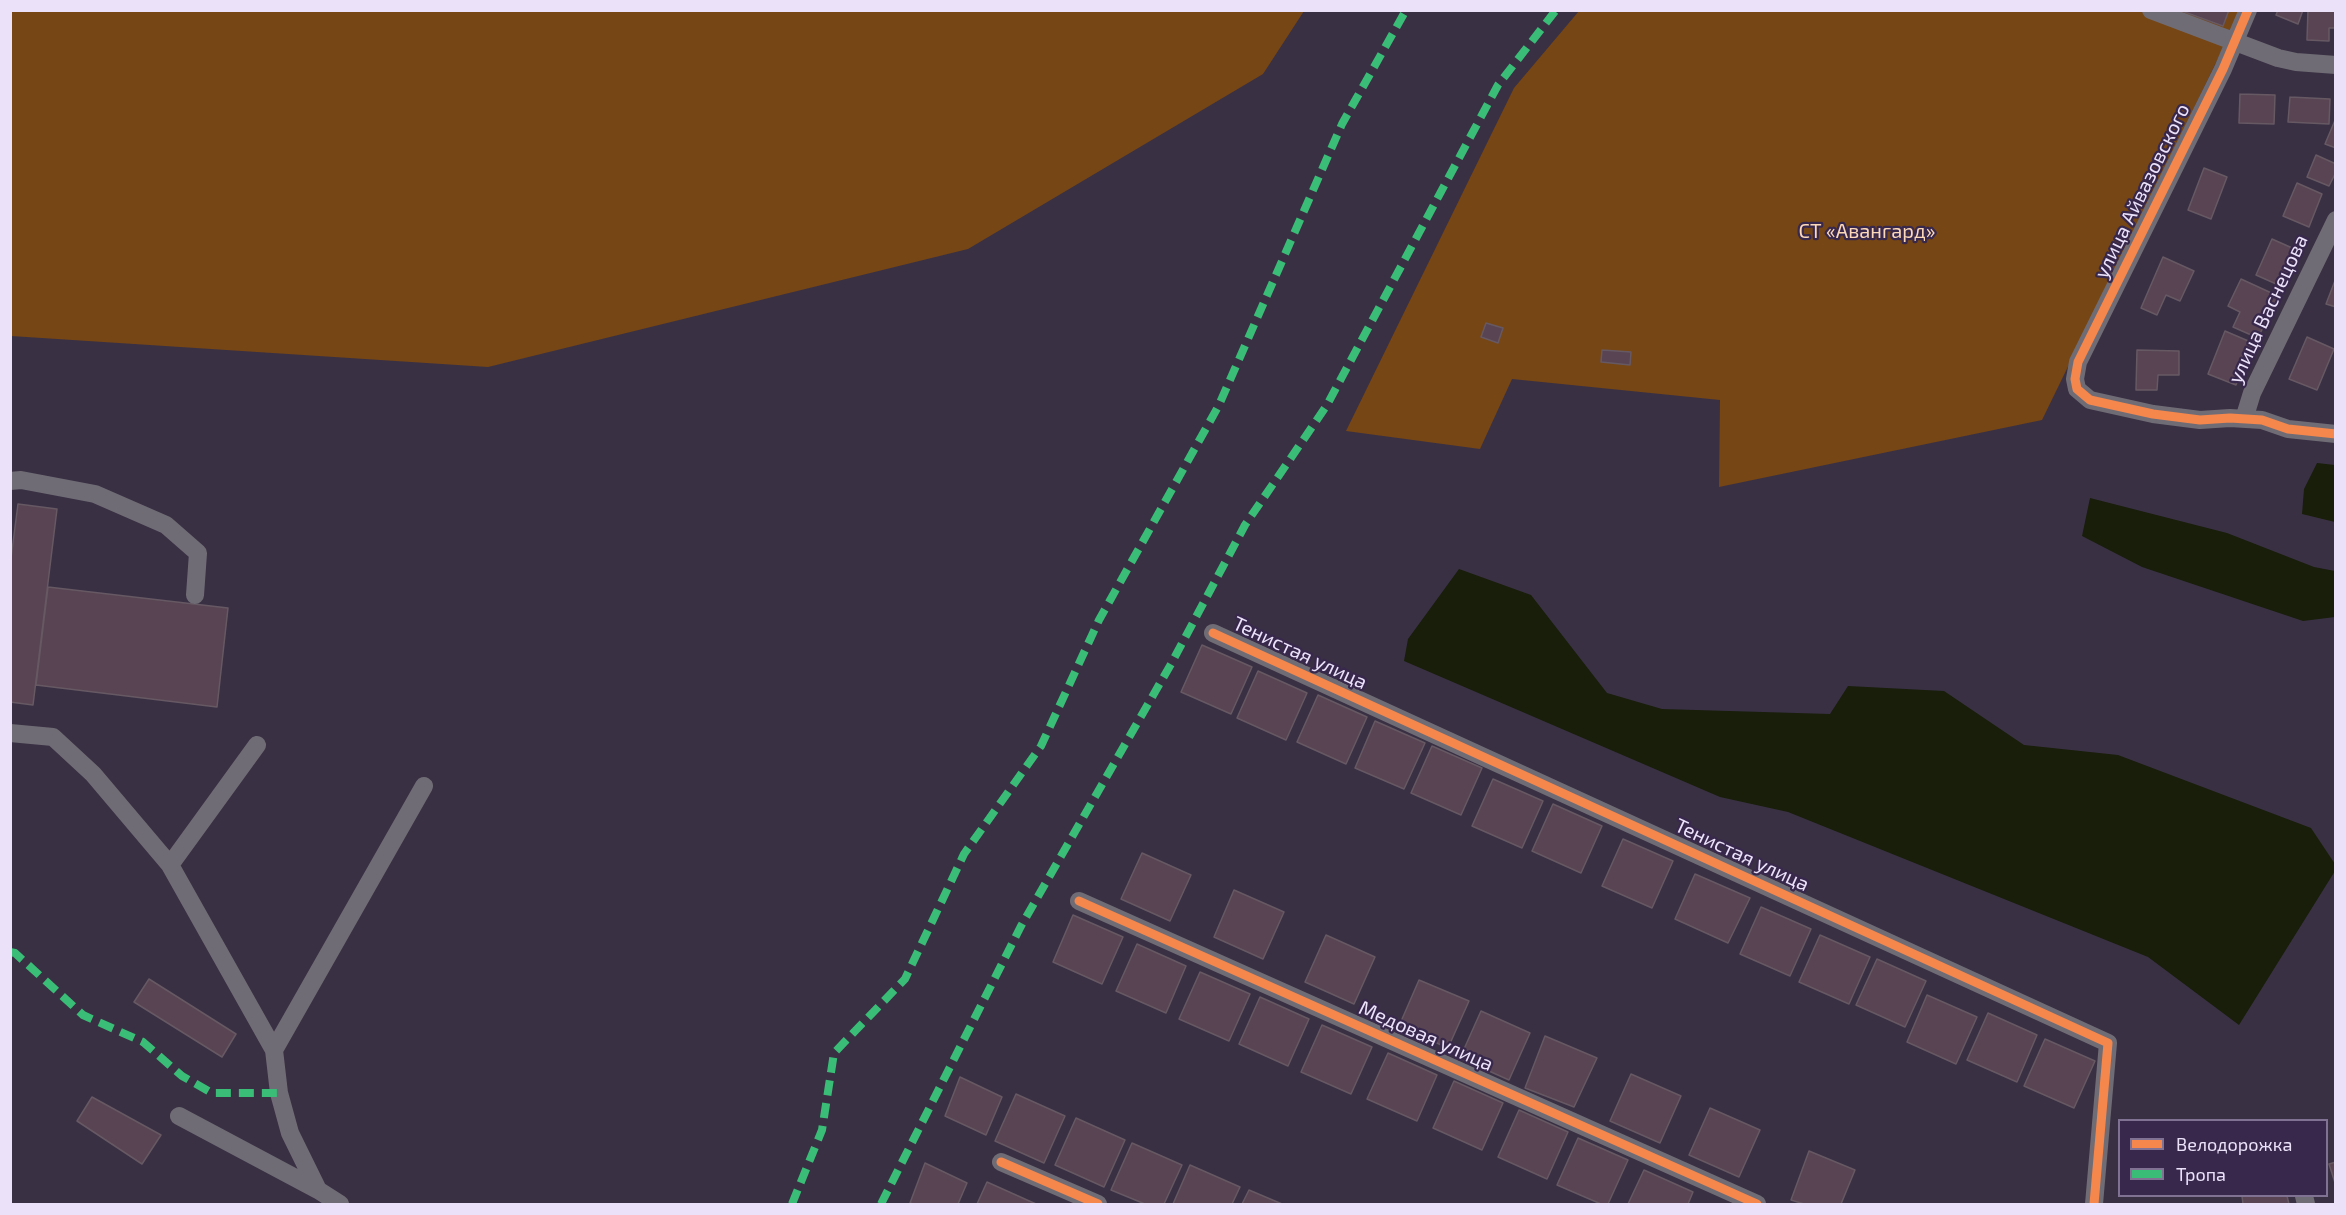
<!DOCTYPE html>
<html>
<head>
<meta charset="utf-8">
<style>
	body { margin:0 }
	#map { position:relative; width:2346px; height:1215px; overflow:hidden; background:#393044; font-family:"Exo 2",sans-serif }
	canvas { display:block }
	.frame { position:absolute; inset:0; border:12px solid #ebe2fa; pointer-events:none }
	.legend { position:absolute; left:2118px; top:1119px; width:210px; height:78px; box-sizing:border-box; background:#38284c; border:2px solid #807292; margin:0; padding:8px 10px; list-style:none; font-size:18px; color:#ebe2fa }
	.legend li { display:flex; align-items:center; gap:12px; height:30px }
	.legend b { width:30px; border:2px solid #807292 }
</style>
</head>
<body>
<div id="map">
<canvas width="2346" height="1215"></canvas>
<div class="frame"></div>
<ul class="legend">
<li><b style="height:8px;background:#f5874c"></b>Велодорожка</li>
<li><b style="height:8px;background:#3abd76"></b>Тропа</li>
</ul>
</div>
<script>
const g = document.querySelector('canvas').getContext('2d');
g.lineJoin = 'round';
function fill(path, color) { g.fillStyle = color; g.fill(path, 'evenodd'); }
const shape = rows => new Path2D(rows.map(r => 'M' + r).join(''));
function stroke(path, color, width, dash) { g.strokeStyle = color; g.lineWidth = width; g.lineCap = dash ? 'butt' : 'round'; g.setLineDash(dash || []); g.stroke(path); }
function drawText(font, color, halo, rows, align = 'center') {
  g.font = font + ' "Exo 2",sans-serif'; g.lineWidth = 4.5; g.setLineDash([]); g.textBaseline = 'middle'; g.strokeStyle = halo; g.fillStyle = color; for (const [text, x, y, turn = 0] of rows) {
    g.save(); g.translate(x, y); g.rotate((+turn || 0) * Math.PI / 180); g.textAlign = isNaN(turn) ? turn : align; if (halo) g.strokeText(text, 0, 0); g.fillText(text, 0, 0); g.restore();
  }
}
fill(shape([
	[10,11,11,10,1304,11,1263,74,968,249,488,367,11,336],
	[1579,11,2241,11,2042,420,1719,487,1720,400,1512,379,1480,449,1346,431,1514,88]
]), '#764614');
fill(shape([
	[2317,463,2335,465,2335,522,2302,514,2304,489],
	[2090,498,2227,533,2314,567,2335,571,2335,617,2303,621,2142,567,2082,536],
	[1459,569,1531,595,1607,693,1662,709,1830,714,1848,686,1944,691,2024,745,2118,755,2311,828,2335,864,2335,871,2239,1025,2148,957,1788,812,1720,797,1404,661,1408,639]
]), '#181e09');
const building = shape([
	[2179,10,2229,10,2223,26,2179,10],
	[2278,10,2303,10,2298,24,2276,15,2278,10],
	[2308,10,2336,10,2336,28,2329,28,2329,41,2307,40,2308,10],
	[2240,94,2275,95,2274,124,2239,123,2240,94],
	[2290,97,2330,99,2329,124,2288,122,2290,97],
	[2336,118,2336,148,2325,144,2336,118],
	[2316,155,2336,164,2336,172,2329,186,2307,177,2316,155],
	[2204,168,2227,177,2211,219,2188,210,2204,168],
	[2297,183,2322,194,2309,227,2283,216,2297,183],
	[2272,239,2299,251,2283,287,2256,275,2272,239],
	[2163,257,2194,271,2180,301,2166,295,2157,315,2141,308,2163,257],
	[2336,278,2336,307,2326,304,2336,278],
	[2241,279,2278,296,2258,338,2233,327,2240,312,2228,306,2241,279],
	[1486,323,1503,328,1498,343,1481,337,1486,323],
	[2225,331,2253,343,2236,385,2208,374,2225,331],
	[2307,337,2334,349,2317,390,2289,379,2307,337],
	[1602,350,1631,352,1630,365,1601,362,1602,350],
	[2137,350,2179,351,2179,375,2158,375,2157,390,2136,390,2137,350],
	[18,504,57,509,33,705,10,702,10,566,18,504],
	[48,587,228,608,217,707,36,685,48,587],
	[1202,645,1252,667,1231,714,1181,692,1202,645],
	[1258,671,1307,693,1286,740,1237,718,1258,671],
	[1318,695,1367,717,1346,764,1297,742,1318,695],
	[1375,721,1425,743,1404,789,1355,768,1375,721],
	[1432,746,1482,768,1461,815,1411,793,1432,746],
	[1493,779,1543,801,1522,848,1472,826,1493,779],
	[1553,804,1602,826,1581,873,1532,851,1553,804],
	[1623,839,1673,861,1652,908,1602,886,1623,839],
	[1142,853,1191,875,1170,921,1121,899,1142,853],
	[1695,874,1750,898,1728,943,1675,919,1695,874],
	[1234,890,1284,912,1263,959,1214,937,1234,890],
	[1761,907,1811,929,1790,976,1740,954,1761,907],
	[1073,915,1123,937,1102,984,1053,962,1073,915],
	[1326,935,1375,957,1354,1004,1305,982,1326,935],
	[1820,935,1870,957,1849,1004,1799,982,1820,935],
	[1137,944,1186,966,1166,1013,1116,991,1137,944],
	[1877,959,1926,981,1905,1027,1856,1005,1877,959],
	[1200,972,1250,994,1229,1041,1179,1019,1200,972],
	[149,979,236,1034,222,1057,134,1002,149,979],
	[1419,980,1469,1001,1448,1048,1399,1026,1419,980],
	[1927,995,1977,1017,1956,1064,1907,1042,1927,995],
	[1260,997,1309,1019,1288,1066,1239,1044,1260,997],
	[1481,1011,1530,1033,1509,1080,1460,1058,1481,1011],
	[1988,1013,2037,1035,2017,1082,1967,1060,1988,1013],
	[1322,1025,1372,1047,1351,1094,1301,1072,1322,1025],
	[1545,1036,1597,1058,1574,1107,1525,1088,1545,1036],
	[2045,1039,2095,1061,2074,1108,2024,1086,2045,1039],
	[1388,1053,1437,1075,1417,1121,1367,1099,1388,1053],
	[1631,1074,1681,1096,1660,1143,1610,1121,1631,1074],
	[960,1077,1002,1097,986,1135,945,1116,960,1077],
	[1454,1081,1503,1103,1482,1150,1433,1128,1454,1081],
	[1016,1094,1065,1116,1044,1163,995,1141,1016,1094],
	[92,1097,161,1135,142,1164,77,1121,92,1097],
	[1710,1108,1760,1130,1739,1177,1689,1155,1710,1108],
	[1519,1110,1568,1132,1547,1179,1498,1157,1519,1110],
	[1076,1118,1125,1140,1104,1187,1055,1165,1076,1118],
	[1578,1138,1628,1160,1608,1204,1601,1204,1557,1185,1578,1138],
	[1132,1143,1182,1165,1164,1204,1145,1204,1111,1190,1132,1143],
	[1809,1151,1855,1170,1841,1204,1804,1204,1791,1200,1809,1151],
	[2336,1162,2336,1186,2329,1164,2336,1162],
	[925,1163,967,1183,958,1204,914,1204,910,1203,925,1163],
	[1190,1165,1240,1187,1232,1204,1173,1204,1190,1165],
	[1644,1170,1693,1192,1688,1204,1628,1204,1644,1170],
	[987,1182,1036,1204,977,1204,987,1182],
	[1249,1190,1282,1204,1242,1204,1249,1190],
	[2242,1196,2287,1196,2289,1204,2243,1204,2242,1196]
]);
fill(building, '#584452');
stroke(building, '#675964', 1.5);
stroke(shape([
	[2151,10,2278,58,2296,62,2336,65],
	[2248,10,2223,69,2078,362,2075,379,2077,389,2090,400,2153,414,2200,420,2230,418,2262,420,2288,429,2336,434],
	[2244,419,2252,393,2336,220],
	[10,481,21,480,95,494,166,525,198,553,195,595],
	[1213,633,2108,1043,2094,1204],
	[10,733,53,737,93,774,170,865,274,1050,279,1093,290,1133,318,1190,340,1204],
	[170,865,257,745],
	[1079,901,1757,1204],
	[274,1050,424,786],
	[179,1116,318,1190],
	[1001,1162,1098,1204],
	[2304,1196,2306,1204]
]), '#706c75', 18);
stroke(shape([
	[10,952,15,953,83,1015,143,1042,182,1076,212,1093,279,1093],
	[792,1204,822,1130,834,1053,905,979,964,854,1041,746,1099,620,1219,405,1342,124,1406,10],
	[881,1204,1021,926,1171,664,1245,525,1327,405,1498,85,1556,10]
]), '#3abd76', 8, [15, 8]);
stroke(shape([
	[2248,10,2223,69,2078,362,2075,379,2077,389,2090,400,2153,414,2200,420,2230,418,2262,420,2288,429,2336,434],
	[1213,633,2108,1043,2094,1204],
	[1079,901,1757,1204],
	[1001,1162,1098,1204]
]), '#f5874c', 9);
drawText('20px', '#ebe2fa', '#38284c', [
	["улица Айвазовского",2142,191,-64],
	["улица Васнецова",2268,309,-65],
	["Тенистая улица",1300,653,25],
	["Тенистая улица",1742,855,25],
	["Медовая улица",1426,1036,24]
]);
drawText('20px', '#fcd8b8', '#38284c', [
	["СТ «Авангард»",1867,231]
]);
</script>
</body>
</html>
